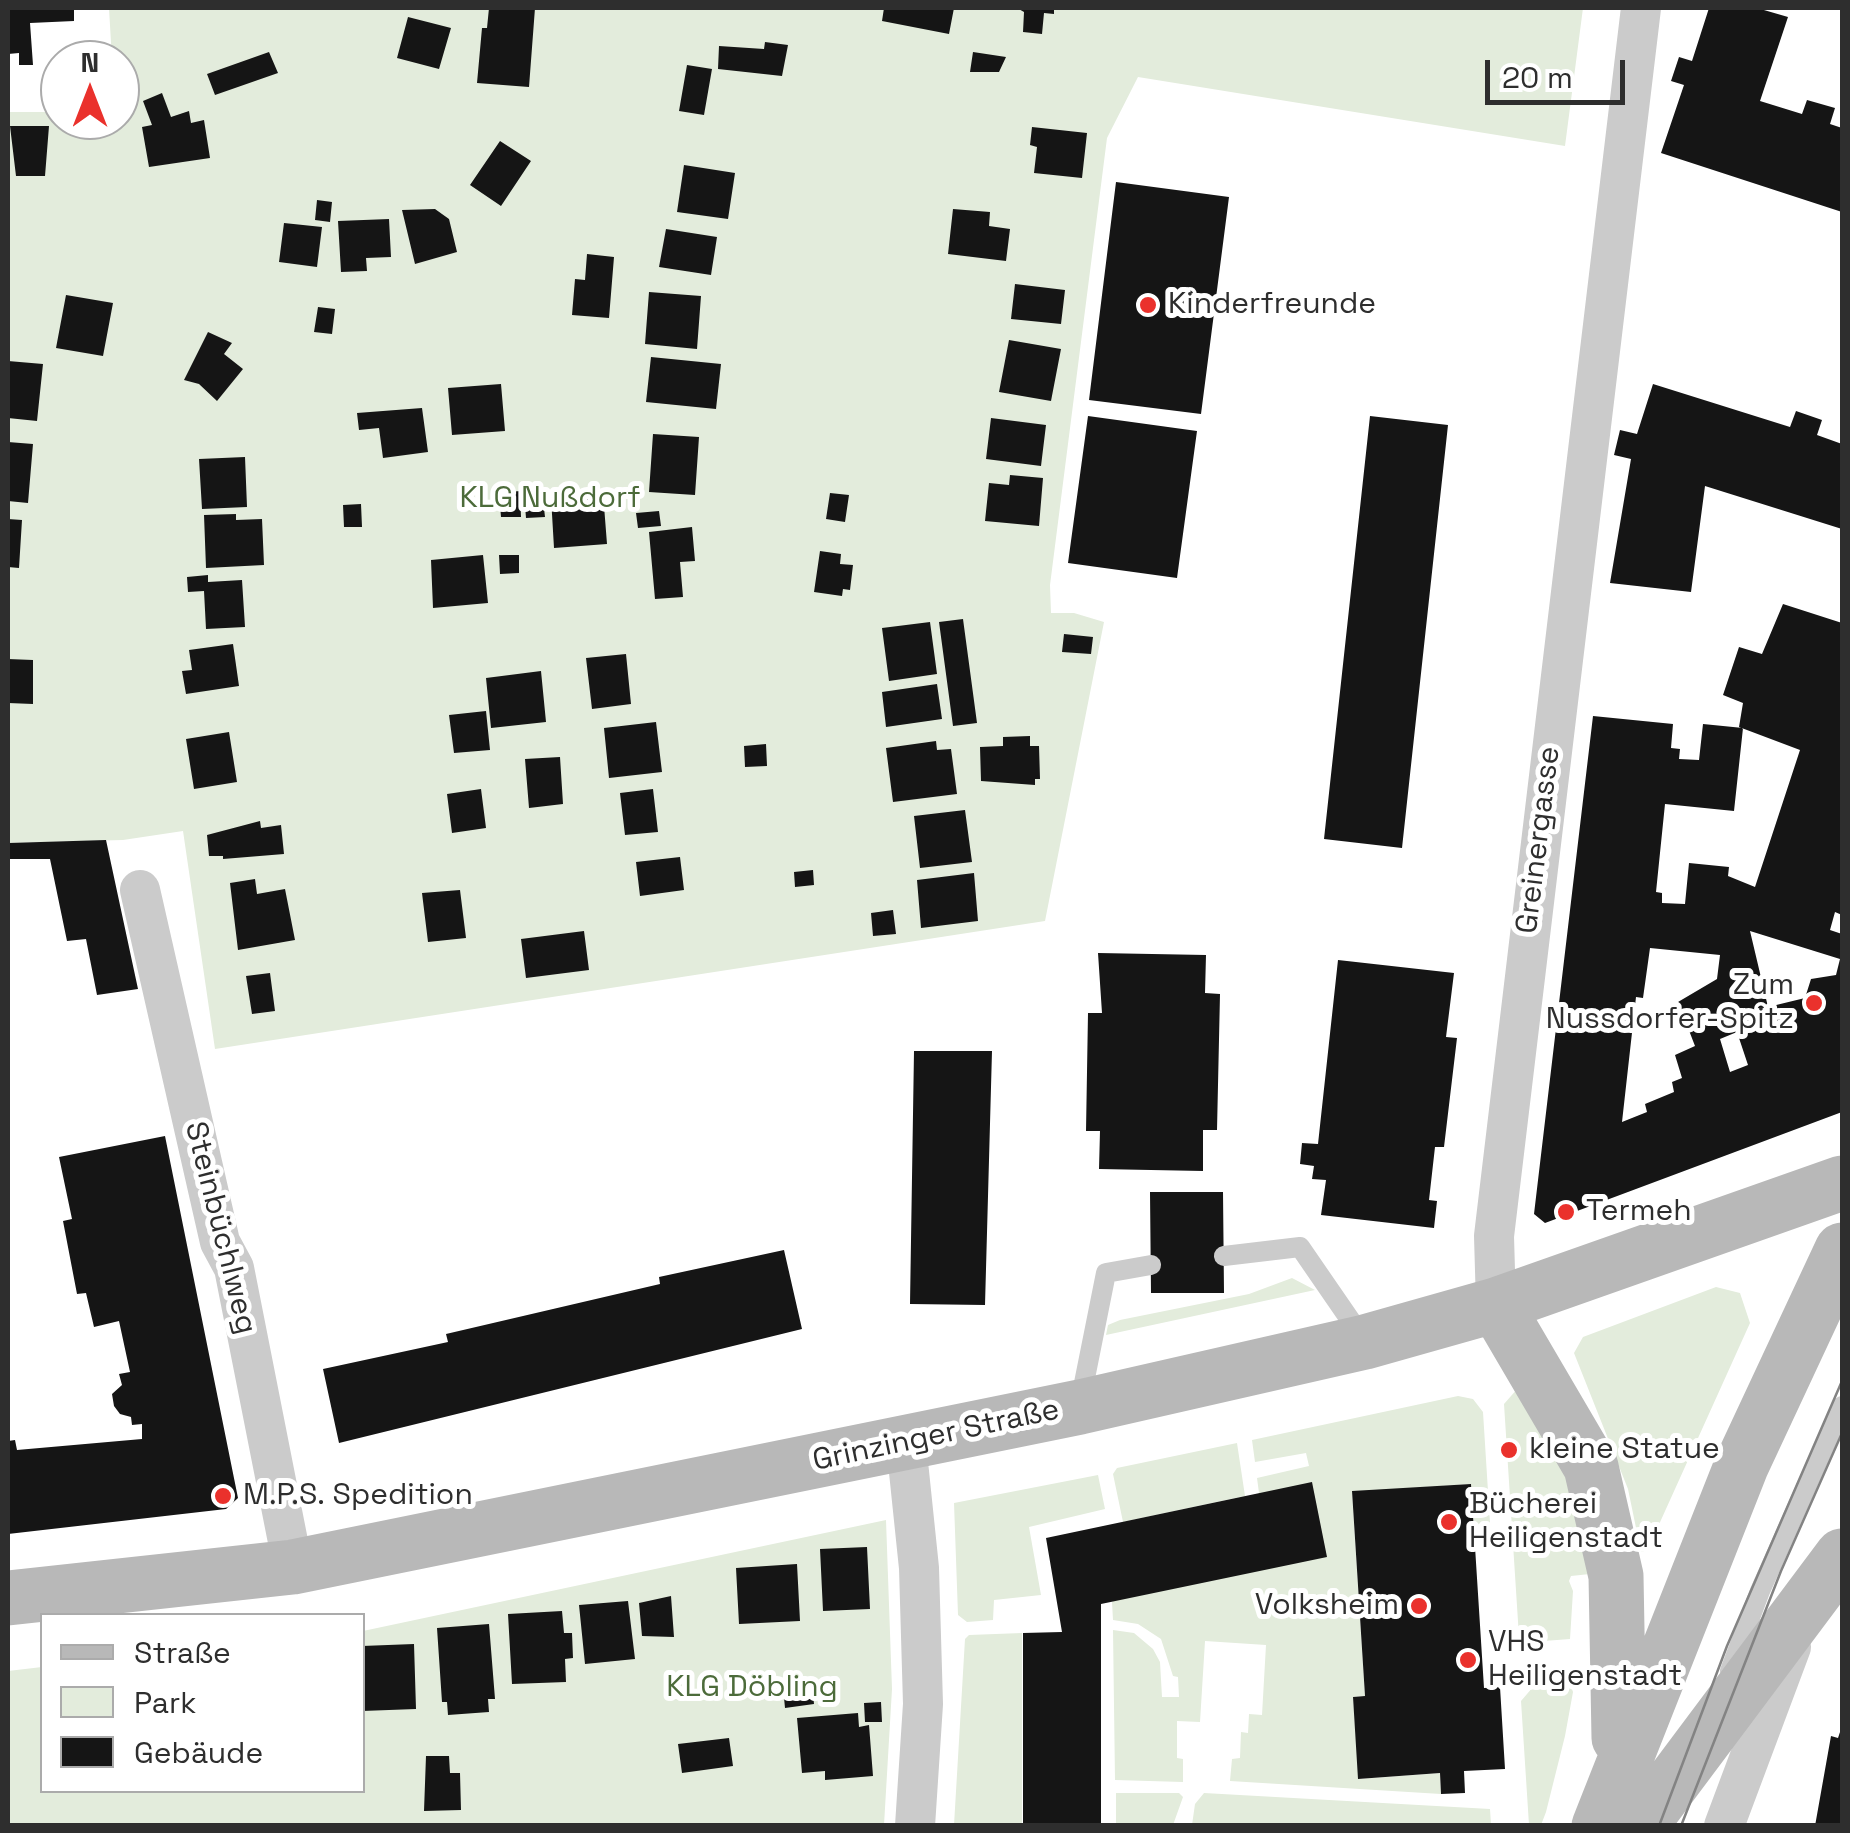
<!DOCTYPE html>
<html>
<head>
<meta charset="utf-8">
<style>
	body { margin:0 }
	#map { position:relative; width:1850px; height:1833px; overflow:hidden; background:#fff; font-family:"Space Grotesk",sans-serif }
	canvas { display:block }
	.frame { position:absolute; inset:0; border:10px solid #2e2e2e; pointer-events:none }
	.legend { position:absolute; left:40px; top:1613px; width:325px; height:180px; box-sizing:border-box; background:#fff; border:2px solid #ababab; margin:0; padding:12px 18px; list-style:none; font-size:30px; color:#2e2e2e }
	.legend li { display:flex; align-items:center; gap:20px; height:50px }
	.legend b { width:50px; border:2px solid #ababab }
	.north { position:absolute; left:40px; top:40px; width:100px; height:100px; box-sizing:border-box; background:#fff; border:2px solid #ababab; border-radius:50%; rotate:0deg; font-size:28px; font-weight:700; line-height:40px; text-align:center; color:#2e2e2e }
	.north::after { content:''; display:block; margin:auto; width:35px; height:45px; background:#ea312c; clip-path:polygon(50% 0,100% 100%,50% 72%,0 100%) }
	.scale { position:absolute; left:1485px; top:60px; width:140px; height:45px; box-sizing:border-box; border:5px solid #2e2e2e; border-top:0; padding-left:12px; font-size:30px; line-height:35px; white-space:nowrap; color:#2e2e2e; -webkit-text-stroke:8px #fff; paint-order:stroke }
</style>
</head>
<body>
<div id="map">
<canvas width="1850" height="1833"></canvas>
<div class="frame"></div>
<ul class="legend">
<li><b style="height:12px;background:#b8b8b8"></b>Straße</li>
<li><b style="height:28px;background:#e3ecdc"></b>Park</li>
<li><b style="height:28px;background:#151515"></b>Gebäude</li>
</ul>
<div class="north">N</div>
<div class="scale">20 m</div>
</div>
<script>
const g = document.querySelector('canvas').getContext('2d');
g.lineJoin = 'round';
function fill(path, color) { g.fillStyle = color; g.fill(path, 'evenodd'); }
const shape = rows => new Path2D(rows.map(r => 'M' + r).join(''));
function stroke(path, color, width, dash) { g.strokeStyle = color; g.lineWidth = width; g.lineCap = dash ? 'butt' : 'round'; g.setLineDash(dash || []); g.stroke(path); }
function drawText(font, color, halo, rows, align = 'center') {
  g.font = font + ' "Space Grotesk",sans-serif'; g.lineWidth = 10; g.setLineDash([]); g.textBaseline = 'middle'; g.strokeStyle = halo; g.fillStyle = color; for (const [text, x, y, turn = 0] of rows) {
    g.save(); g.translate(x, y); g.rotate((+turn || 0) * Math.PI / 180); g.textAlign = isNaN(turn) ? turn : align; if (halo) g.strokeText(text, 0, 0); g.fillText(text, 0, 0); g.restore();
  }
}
fill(shape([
	[109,8,1583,8,1565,146,1138,77,1107,138,1050,585,1051,613,1074,613,1104,622,1045,921,215,1049,183,831,123,840,8,843,8,112,60,112,60,120,120,120,120,60,112,60],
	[1292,1278,1315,1290,1106,1335,1108,1325,1120,1320,1249,1294],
	[1716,1287,1740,1293,1750,1323,1647,1551,1641,1552,1628,1489,1574,1353,1583,1337],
	[1518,1388,1562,1458,1590,1574,1571,1576,1569,1581,1573,1591,1570,1639,1531,1642,1519,1637,1504,1404],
	[1458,1396,1473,1399,1483,1412,1490,1523,1474,1525,1471,1484,1352,1492,1365,1696,1353,1697,1359,1779,1440,1773,1441,1794,1230,1781,1232,1759,1240,1758,1241,1732,1248,1733,1249,1714,1262,1715,1266,1645,1205,1641,1200,1722,1177,1721,1177,1758,1183,1759,1183,1782,1115,1780,1113,1630,1134,1633,1153,1649,1160,1662,1162,1697,1179,1697,1178,1677,1173,1676,1161,1639,1138,1624,1113,1620,1112,1602,1259,1493,1257,1478,1309,1466,1306,1453,1255,1462,1252,1440],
	[1237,1443,1245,1496,1123,1522,1113,1474,1117,1468],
	[1098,1475,1105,1509,1029,1527,1041,1595,994,1600,993,1620,967,1622,958,1615,954,1503],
	[886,1520,892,1689,884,1825,8,1825,8,1671,42,1667,42,1790,362,1790,363,1631],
	[1022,1633,1022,1825,954,1825,965,1639,969,1635],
	[1559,1683,1571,1686,1573,1692,1565,1736,1546,1812,1541,1825,1529,1825,1521,1701,1533,1687],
	[1116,1793,1179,1793,1183,1797,1173,1825,1116,1826],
	[1204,1793,1490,1809,1491,1825,1192,1825,1195,1804]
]), '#e3ecdc');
fill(shape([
	[8,8,74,8,74,21,30,23,33,65,19,65,19,53,8,54],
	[489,8,535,8,529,87,477,83,482,28,487,28],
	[884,8,954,8,949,34,882,21],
	[1017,8,1054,8,1054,14,1044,13,1042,34,1023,32,1024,12],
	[1709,8,1757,8,1788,17,1760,101,1802,114,1807,100,1835,108,1830,124,1842,128,1842,212,1661,153,1684,85,1671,81,1679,57,1692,61],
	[408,17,451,28,439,69,397,58],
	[765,42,788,45,782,76,718,69,719,46,764,49],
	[269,52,278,73,215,95,207,74],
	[973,52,1006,57,999,72,970,72],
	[687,65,712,69,704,115,679,111],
	[162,93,171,117,189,111,191,123,204,120,210,158,149,167,142,127,152,125,143,101],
	[10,126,49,126,45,176,16,176],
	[1032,127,1087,133,1082,178,1034,173,1037,147,1030,145],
	[500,141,531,161,501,206,470,185],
	[684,165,735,173,728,219,677,212],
	[1116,182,1229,197,1201,414,1089,400],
	[317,200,332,202,330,222,315,220],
	[435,209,449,219,457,252,415,264,402,210],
	[953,209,990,212,989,226,1010,229,1006,261,948,254],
	[389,219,391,257,366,258,367,271,341,272,338,221],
	[284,223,322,227,317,267,279,262],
	[666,229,717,237,711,275,659,267],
	[587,254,614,257,609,318,572,315,575,279,585,280],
	[1015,284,1065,290,1061,324,1011,319],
	[649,292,701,296,697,349,645,344],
	[66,295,113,303,103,356,56,348],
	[318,307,335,309,332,334,314,332],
	[208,332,232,343,224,354,243,369,217,401,199,384,184,380],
	[1009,340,1061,349,1051,401,999,392],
	[651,357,721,364,716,409,646,402],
	[8,361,43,364,37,421,8,418],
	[501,384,505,431,452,435,448,388],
	[1653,384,1790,427,1796,411,1822,420,1817,435,1842,444,1842,529,1705,486,1691,592,1610,583,1631,459,1614,455,1620,430,1637,434],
	[422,408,428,452,383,458,379,428,359,430,357,413],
	[1088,416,1197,431,1177,578,1068,563],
	[1370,416,1448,425,1402,848,1324,839],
	[991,418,1046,425,1041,466,986,459],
	[653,434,699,437,695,495,649,492],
	[8,442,33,444,28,503,8,501],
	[245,457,247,507,202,509,199,459],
	[1010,475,1043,478,1039,526,985,521,989,483,1009,485],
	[520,491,521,517,501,517,499,493],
	[542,491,545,517,526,518,524,493],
	[603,493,607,544,554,548,551,497],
	[830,493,849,495,845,522,826,519],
	[361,504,362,527,344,527,343,505],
	[659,511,661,526,638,528,636,513],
	[236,514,236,520,262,519,264,565,206,568,204,515],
	[8,519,22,520,19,568,8,567],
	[692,527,695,561,680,562,683,597,655,599,649,532],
	[820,551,841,554,840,564,853,565,850,590,843,589,842,596,814,592],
	[483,555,488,603,433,608,431,560],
	[499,555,519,555,519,573,500,574],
	[208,575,208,582,242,580,245,627,206,629,204,591,188,592,187,577],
	[1783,604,1842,623,1842,915,1835,912,1830,930,1842,934,1842,1112,1545,1223,1534,1214,1593,716,1673,724,1671,748,1680,749,1679,759,1699,760,1703,724,1743,728,1734,811,1665,804,1656,892,1662,893,1662,903,1685,904,1689,863,1729,867,1728,876,1755,887,1800,750,1739,727,1743,703,1723,695,1739,647,1762,654],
	[1750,931,1840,959,1836,975,1811,979,1805,998,1768,1007],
	[1650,948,1720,955,1717,979,1678,1002,1695,1046,1675,1055,1682,1078,1672,1082,1674,1092,1645,1104,1647,1112,1622,1122,1636,997,1643,998],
	[1737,1032,1748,1065,1730,1072,1720,1039],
	[963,619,977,723,953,726,939,622],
	[930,622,937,674,889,681,882,628],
	[1064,634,1093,637,1091,654,1062,652],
	[233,644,239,686,186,694,182,671,192,670,189,650],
	[626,654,631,704,592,709,586,658],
	[8,659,33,660,33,704,8,703],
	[541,671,546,722,491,728,486,678],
	[937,684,942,719,886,727,882,692],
	[486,711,490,750,454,753,449,715],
	[656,722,662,772,609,778,604,728],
	[229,732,237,782,194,789,186,739],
	[1030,736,1030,746,1039,746,1040,779,1035,779,1035,785,981,781,980,747,1003,746,1003,737],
	[936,741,937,750,951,749,957,794,893,802,886,748],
	[766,744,767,766,745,767,744,746],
	[560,757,563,804,529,808,525,759],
	[481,789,486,828,452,833,447,794],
	[653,789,658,832,625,835,620,793],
	[965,810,972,862,920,868,914,816],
	[260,821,261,828,281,825,284,854,223,859,223,856,209,856,207,835],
	[106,840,138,989,97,995,86,939,67,941,50,859,8,859,8,843],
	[680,857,684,890,640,896,636,862],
	[813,870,814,885,795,887,794,872],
	[974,873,978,921,921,928,917,880],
	[255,879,257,894,285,889,295,940,238,950,230,883],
	[460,890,466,938,428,942,422,893],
	[893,910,896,934,873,936,871,913],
	[584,931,589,970,526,978,521,939],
	[1098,953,1206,955,1205,993,1220,994,1217,1130,1203,1130,1203,1171,1099,1169,1100,1131,1086,1131,1088,1013,1102,1013],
	[1338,960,1454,973,1446,1037,1457,1038,1444,1147,1435,1147,1429,1200,1437,1201,1434,1228,1321,1215,1326,1180,1312,1179,1314,1166,1300,1164,1302,1143,1318,1144],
	[270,973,275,1011,252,1014,246,976],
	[914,1051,992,1051,985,1305,910,1304],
	[165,1136,238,1498,226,1509,8,1534,8,1441,15,1440,17,1450,142,1439,142,1424,132,1425,131,1417,120,1414,114,1406,112,1394,122,1385,119,1374,130,1372,119,1321,94,1327,86,1293,77,1294,63,1221,72,1219,59,1157],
	[1150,1192,1223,1192,1224,1293,1151,1293],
	[784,1250,802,1329,339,1443,323,1369,448,1342,446,1334,660,1284,659,1277],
	[1312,1482,1327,1557,1101,1604,1101,1826,1023,1826,1023,1633,1062,1632,1046,1538],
	[1471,1484,1484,1688,1500,1687,1505,1769,1464,1771,1465,1793,1441,1794,1440,1773,1358,1779,1353,1697,1365,1696,1352,1491],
	[867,1547,870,1609,823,1611,820,1549],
	[797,1564,800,1621,739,1624,736,1568],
	[671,1596,674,1637,642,1636,639,1603],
	[628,1601,635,1659,585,1664,579,1605],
	[562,1611,564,1633,572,1633,573,1658,565,1659,566,1682,512,1684,508,1614],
	[489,1624,495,1699,488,1699,489,1712,448,1715,447,1702,442,1702,437,1628],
	[414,1644,416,1709,362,1711,362,1646],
	[812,1684,814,1704,785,1708,783,1687],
	[881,1702,882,1722,865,1722,864,1703],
	[858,1713,859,1727,869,1725,873,1776,825,1780,825,1771,802,1773,797,1718],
	[1842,1726,1842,1826,1815,1826,1831,1736,1838,1738],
	[729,1738,733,1766,682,1773,678,1744],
	[426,1756,449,1756,450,1773,460,1773,461,1810,424,1811]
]), '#151515');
stroke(shape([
	[1224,1256,1300,1247,1364,1340],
	[1080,1403,1106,1273,1151,1265],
	[1730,1671,1760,1591,1842,1406]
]), '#cbcbcb', 20);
stroke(shape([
	[140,890,220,1242,234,1268,293,1567],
	[1496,1305,1494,1236,1641,8],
	[906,1443,919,1568,923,1704,915,1826],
	[1724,1826,1791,1647]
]), '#cbcbcb', 40);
stroke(shape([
	[1496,1305,1591,1467,1616,1576,1619,1738],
	[8,1598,293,1567,1080,1407,1365,1342,1496,1305,1842,1183],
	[1599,1826,1742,1464,1842,1250],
	[1640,1826,1842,1556]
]), '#b8b8b8', 55);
stroke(shape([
	[1659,1826,1727,1646,1842,1381],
	[1681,1826,1781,1571,1842,1433]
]), '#838383', 2.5);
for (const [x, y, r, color] of [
	[1148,305,10,"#ea312c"],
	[1814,1003,10,"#ea312c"],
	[1566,1212,10,"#ea312c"],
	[1509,1450,10,"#ea312c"],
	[223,1496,10,"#ea312c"],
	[1449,1522,10,"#ea312c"],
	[1419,1606,10,"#ea312c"],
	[1468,1660,10,"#ea312c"]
]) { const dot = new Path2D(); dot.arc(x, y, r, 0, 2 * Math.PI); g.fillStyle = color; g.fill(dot); stroke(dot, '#fff', 4); }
drawText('30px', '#2e2e2e', '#fff', [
	["Kinderfreunde",1168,305],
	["Zum",1794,986,"right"],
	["Nussdorfer-Spitz",1794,1020,"right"],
	["Termeh",1586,1212],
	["kleine Statue",1529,1450],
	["M.P.S. Spedition",243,1496],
	["Bücherei",1469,1505],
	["Heiligenstadt",1469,1539],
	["Volksheim",1399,1606,"right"],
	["VHS",1488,1643],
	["Heiligenstadt",1488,1677]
], 'left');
drawText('30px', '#4c6b3a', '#fff', [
	["KLG Nußdorf",550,499],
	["KLG Döbling",752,1688]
]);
drawText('30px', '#2e2e2e', '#fff', [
	["Greinergasse",1539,840,-83],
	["Steinbüchlweg",220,1228,76],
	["Grinzinger Straße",936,1436,-12]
]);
</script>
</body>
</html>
